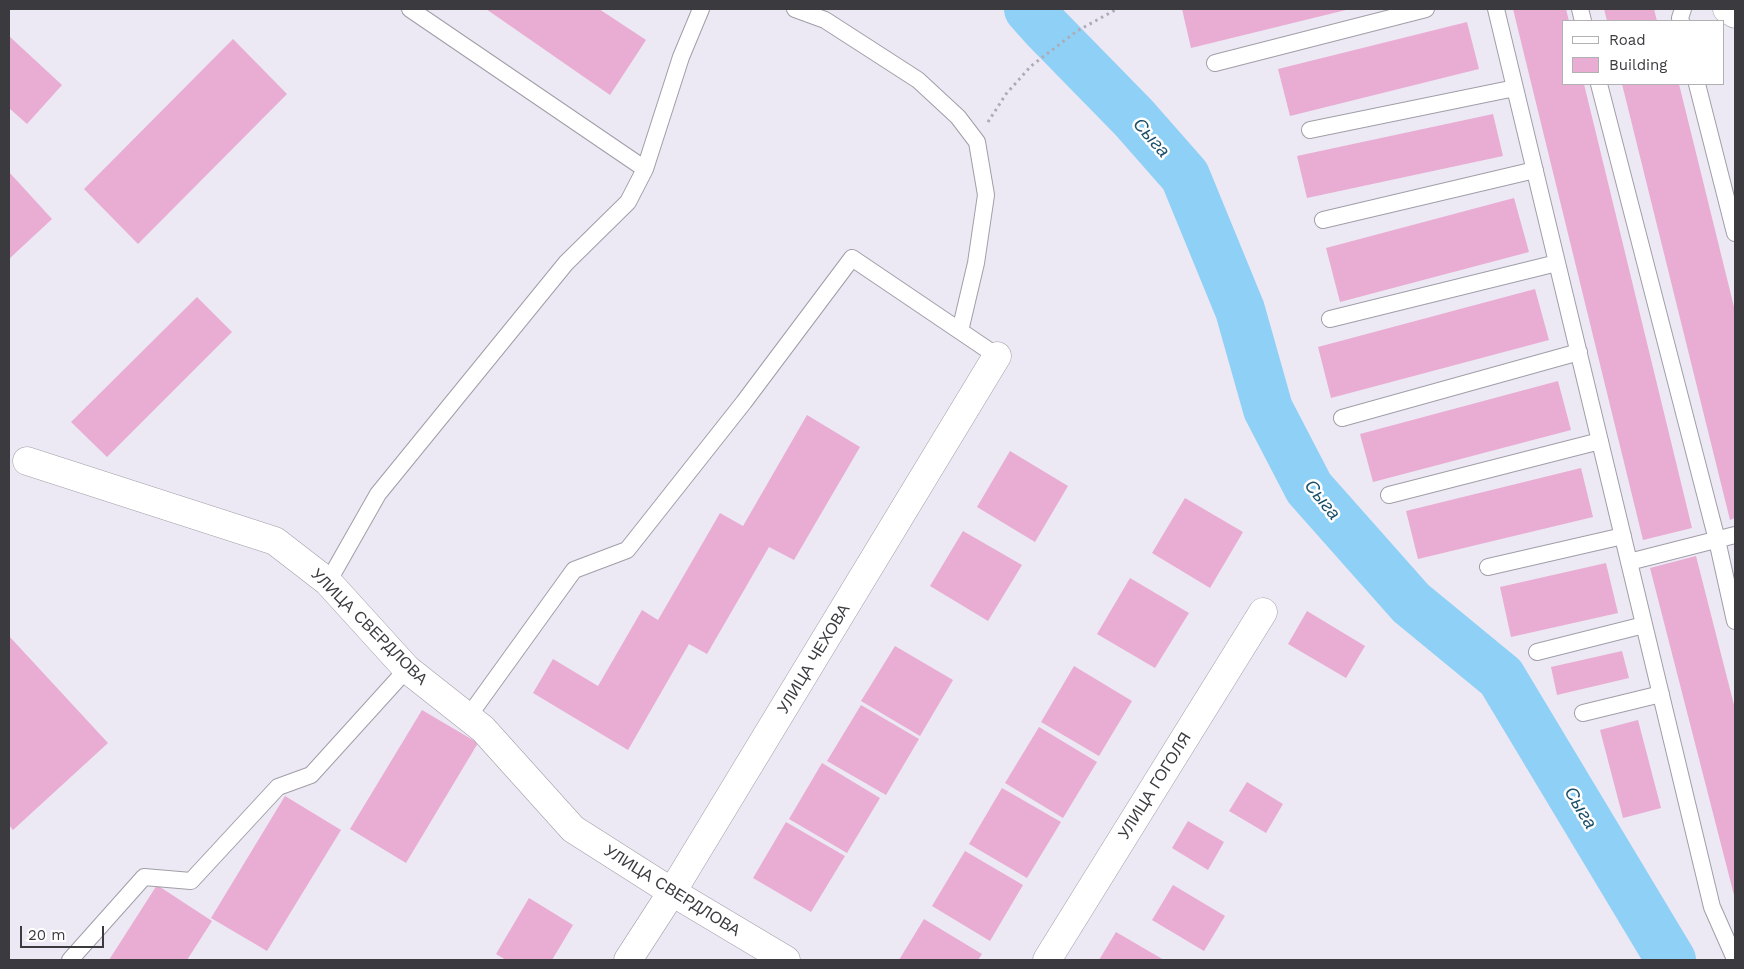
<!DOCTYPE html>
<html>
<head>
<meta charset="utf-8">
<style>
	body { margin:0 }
	#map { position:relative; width:1744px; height:969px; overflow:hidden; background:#ece8f4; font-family:"Work Sans",sans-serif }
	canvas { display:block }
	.frame { position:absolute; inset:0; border:10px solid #3b3a3e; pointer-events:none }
	.legend { position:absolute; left:1562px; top:20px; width:162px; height:65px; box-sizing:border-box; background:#fff; border:1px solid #b1b0b2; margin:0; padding:6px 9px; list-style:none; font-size:15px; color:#3b3a3e }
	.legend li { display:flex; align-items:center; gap:10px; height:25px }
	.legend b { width:25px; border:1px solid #b1b0b2 }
	.scale { position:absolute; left:20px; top:926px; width:84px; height:22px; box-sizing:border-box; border:2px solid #3b3a3e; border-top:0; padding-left:6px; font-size:15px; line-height:18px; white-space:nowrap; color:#3b3a3e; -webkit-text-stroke:4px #fff; paint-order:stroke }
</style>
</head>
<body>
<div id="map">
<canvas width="1744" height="969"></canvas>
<div class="frame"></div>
<ul class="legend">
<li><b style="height:6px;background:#fff"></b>Road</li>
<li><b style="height:14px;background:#e9add3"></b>Building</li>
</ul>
<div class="scale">20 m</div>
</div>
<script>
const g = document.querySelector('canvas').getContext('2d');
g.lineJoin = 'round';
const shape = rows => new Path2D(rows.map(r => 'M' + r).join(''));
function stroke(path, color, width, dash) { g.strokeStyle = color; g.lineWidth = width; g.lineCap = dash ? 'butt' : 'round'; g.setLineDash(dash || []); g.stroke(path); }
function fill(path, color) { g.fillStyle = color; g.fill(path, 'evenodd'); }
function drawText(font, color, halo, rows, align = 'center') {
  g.font = font + ' "Work Sans",sans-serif'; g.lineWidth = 5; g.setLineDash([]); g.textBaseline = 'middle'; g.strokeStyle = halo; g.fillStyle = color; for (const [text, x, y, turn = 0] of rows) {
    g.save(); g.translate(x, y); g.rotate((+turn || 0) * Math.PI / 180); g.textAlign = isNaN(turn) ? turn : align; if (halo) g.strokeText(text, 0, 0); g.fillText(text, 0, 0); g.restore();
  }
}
stroke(shape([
	[1029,9,1046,28,1134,118,1185,176,1240,310,1268,409,1309,488,1411,603,1501,677,1671,960]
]), '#8fd1f6', 50);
fill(shape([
	[486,9,599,9,646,40,610,95],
	[1182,9,1350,9,1191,48],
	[1513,9,1566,9,1569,21,1563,21,1563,84,1584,84,1692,528,1643,540],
	[1604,9,1654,9,1657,21,1607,21],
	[1467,22,1479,69,1290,116,1278,69],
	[9,36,62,85,27,124,9,108],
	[233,39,287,94,138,244,84,189],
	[1622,84,1679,84,1735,311,1735,518,1730,520],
	[1493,114,1503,156,1307,198,1297,156],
	[9,172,52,219,9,259],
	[1514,198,1529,252,1340,302,1326,248],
	[1535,289,1549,340,1331,398,1318,347],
	[197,297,232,332,107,457,71,422],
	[1558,381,1571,430,1373,482,1360,434],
	[807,415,860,447,794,560,769,547,707,654,689,644,628,750,533,693,553,659,598,686,642,610,658,620,720,513,743,526],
	[1010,451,1068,486,1035,542,977,507],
	[1581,468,1593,517,1418,559,1406,511],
	[1185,498,1243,532,1210,588,1152,553],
	[963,531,1022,565,988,621,930,586],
	[1696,556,1735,709,1735,899,1650,568],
	[1606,563,1618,613,1511,637,1500,587],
	[1130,578,1189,613,1155,668,1097,634],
	[1307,611,1365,646,1346,678,1288,644],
	[9,636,108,743,13,830,9,825],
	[895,646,953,680,920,736,861,701],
	[1622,651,1629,678,1557,695,1551,667],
	[1074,666,1132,701,1099,756,1041,722],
	[861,705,919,739,886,795,827,761],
	[422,710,478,743,406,863,350,829],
	[1638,720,1661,808,1623,818,1600,730],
	[1039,727,1097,762,1063,818,1005,783],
	[822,763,880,798,847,853,789,819],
	[1247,782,1283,804,1266,833,1229,811],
	[1002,788,1061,822,1027,878,969,844],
	[285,796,341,830,267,951,211,918],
	[1188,821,1224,842,1208,870,1172,848],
	[786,822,845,856,811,912,753,878],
	[965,851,1023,885,990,941,932,906],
	[157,885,212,921,187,960,109,960],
	[1173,885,1225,916,1204,951,1152,920],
	[529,898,573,925,552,960,506,960,496,954],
	[924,919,982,954,978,960,899,960],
	[1116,932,1164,960,1099,960]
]), '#e9add3');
const lane = shape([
	[410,9,645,169],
	[795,9,825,20,918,80,958,117,977,142,986,195,976,263,960,331],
	[1496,9,1712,907,1735,959],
	[1580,9,1583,21],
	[1681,21,1680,18,1683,9],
	[1215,63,1426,9],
	[1599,84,1717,540,1735,621],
	[1697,84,1735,233],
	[1310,130,1515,88],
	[1323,220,1535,170],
	[1330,319,1557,263],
	[1342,418,1579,352],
	[1389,495,1600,441],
	[1629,562,1735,535],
	[1488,567,1623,536],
	[328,582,378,494,566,263,628,202,645,169,681,57,701,9],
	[1537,652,1644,625],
	[1583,713,1661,694],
	[468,717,574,570,627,550,744,402,852,258,997,356],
	[70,960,144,877,191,881,278,787,311,775,407,669]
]);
const street = shape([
	[1727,9,1735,14],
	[27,461,275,541,328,582,407,669,483,729,573,829,672,892,786,960],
	[628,960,672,892,997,356],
	[1047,960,1263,612]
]);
stroke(lane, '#a19ea8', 18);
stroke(street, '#a19ea8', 29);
stroke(shape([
	[988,122,1006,94,1031,66,1077,31,1117,9]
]), '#aeabb5', 3, [2.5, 4]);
stroke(lane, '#fff', 16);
stroke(street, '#fff', 28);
drawText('16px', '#3b3a3e', '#fff', [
	["УЛИЦА СВЕРДЛОВА",369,627,45],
	["УЛИЦА ЧЕХОВА",814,659,-59],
	["УЛИЦА ГОГОЛЯ",1155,786,-58],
	["УЛИЦА СВЕРДЛОВА",672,891,32]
]);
drawText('italic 18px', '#1b4e68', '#fff', [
	["Сыга",1151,138,49],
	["Сыга",1322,500,51],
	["Сыга",1580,808,59]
]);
</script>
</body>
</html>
